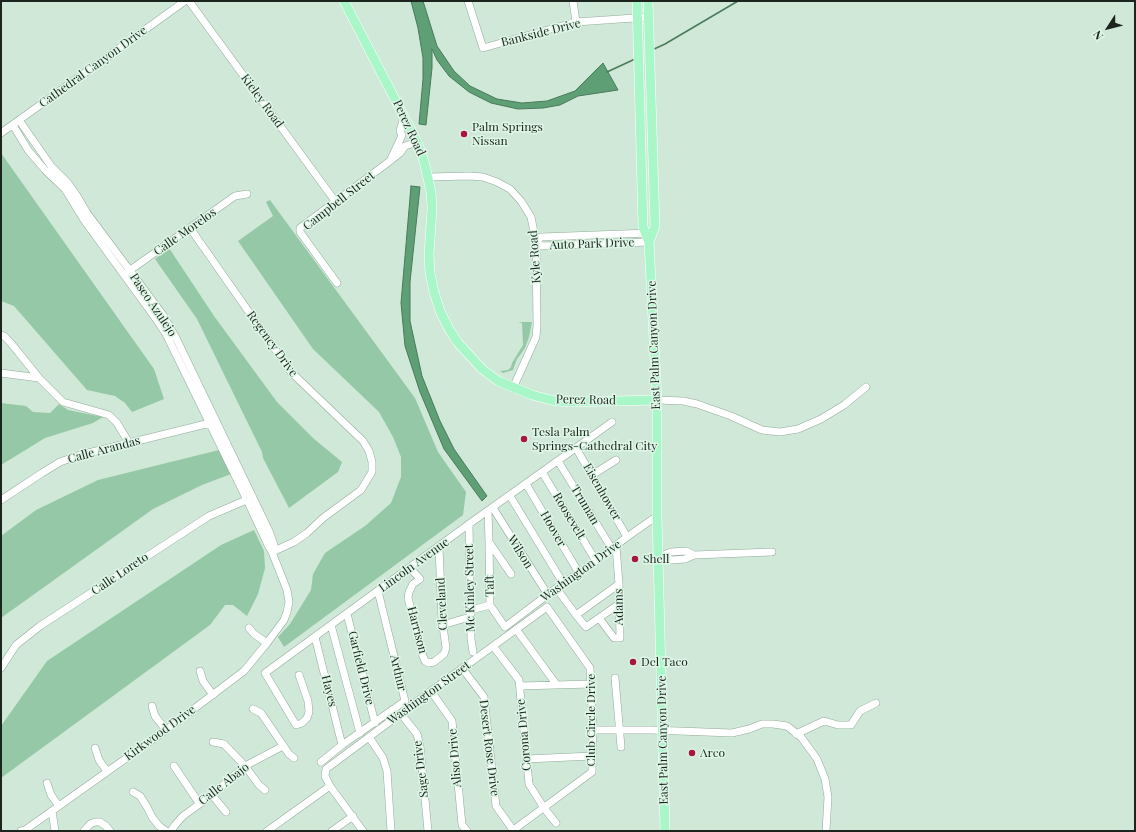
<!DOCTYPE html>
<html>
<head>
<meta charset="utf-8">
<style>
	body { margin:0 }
	#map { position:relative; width:1136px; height:832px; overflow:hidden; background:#d0e8d7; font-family:"Playfair Display",serif }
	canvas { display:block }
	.frame { position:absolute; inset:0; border:2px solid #1b241d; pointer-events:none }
	.north { position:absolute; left:1088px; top:8px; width:40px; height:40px; -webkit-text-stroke:3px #ddf6e5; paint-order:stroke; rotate:234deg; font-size:11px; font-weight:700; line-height:16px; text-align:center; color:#1b241d }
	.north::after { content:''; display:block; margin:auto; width:14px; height:18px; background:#1b241d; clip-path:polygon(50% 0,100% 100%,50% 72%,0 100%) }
</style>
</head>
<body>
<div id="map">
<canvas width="1136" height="832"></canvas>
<div class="frame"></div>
<div class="north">N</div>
</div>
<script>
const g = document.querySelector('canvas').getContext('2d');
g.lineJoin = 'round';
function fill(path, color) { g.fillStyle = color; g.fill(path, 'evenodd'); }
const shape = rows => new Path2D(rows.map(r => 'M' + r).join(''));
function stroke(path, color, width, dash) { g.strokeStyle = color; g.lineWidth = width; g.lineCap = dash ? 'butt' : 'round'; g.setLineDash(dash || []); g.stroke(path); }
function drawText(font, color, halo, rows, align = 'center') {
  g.font = font + ' "Playfair Display",serif'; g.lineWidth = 3; g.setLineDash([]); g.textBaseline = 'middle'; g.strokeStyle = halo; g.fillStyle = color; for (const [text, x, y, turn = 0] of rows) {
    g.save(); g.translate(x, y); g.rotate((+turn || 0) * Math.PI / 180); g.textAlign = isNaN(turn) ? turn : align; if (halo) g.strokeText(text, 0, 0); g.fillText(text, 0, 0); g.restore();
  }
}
fill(shape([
	[1,153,154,369,164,399,132,412,125,403,115,396,87,390,14,306,1,301],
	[270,200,415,398,438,452,466,492,463,515,284,647,278,637,290,624,311,590,313,574,325,553,365,526,391,503,401,477,401,457,393,437,379,412,313,349,238,241,273,216,266,202],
	[169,248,214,316,277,402,313,438,342,462,338,472,289,508,263,458,262,452,197,319,155,259],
	[518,322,532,322,529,337,525,348,517,359,513,370,503,373,500,371,508,370,511,367,512,363,523,345,522,323],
	[1,403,26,406,33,412,50,413,59,404,68,410,103,417,93,423,45,438,1,465],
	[219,450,231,474,202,485,153,509,1,618,1,536,36,510,98,480],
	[254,530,264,551,265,568,258,594,247,616,233,605,225,605,210,625,1,778,1,726,47,661,221,545]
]), '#95c8a6');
const water = shape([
	[411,1,423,1,437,46,454,71,470,86,497,99,522,103,547,101,575,91,603,63,618,90,578,96,560,105,543,108,518,109,491,103,469,92,449,76,437,60,432,49,432,68,426,125,419,124,423,79,423,58,418,28,411,1],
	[411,186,420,187,410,282,410,321,422,376,440,421,454,449,487,496,482,501,444,449,420,392,405,346,401,303,411,186]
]);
fill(water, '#5e9f75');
stroke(water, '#4a7a5b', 1);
stroke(shape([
	[652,50,665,44,738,1],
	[607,72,635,59]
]), '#4a7a5b', 1.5);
const minor = shape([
	[189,1,335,201],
	[468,1,483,48,576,22,649,17],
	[573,1,576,22],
	[19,120,51,166,68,183,77,196,87,213,163,315,177,340,269,531,274,545,272,552],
	[13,125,28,150,45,170,65,189,84,220,156,319,166,334,247,500,268,545,272,552,287,590,289,602,287,612,284,620,267,643,244,671,166,730,25,830,21,831],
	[1,133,185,1],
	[391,159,400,140,402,135,400,131,404,116],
	[429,177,469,176,483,177,497,182,510,189,521,201,531,217,536,242,537,326,536,337,513,388],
	[190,228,291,372,363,441,369,451,372,462,372,472,361,490,323,518,307,533,294,542,272,552],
	[649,233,541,237,536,242,542,246,649,242],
	[126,273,235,196,247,194],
	[337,283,300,232,300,228,386,164,400,153,405,146,417,142],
	[1,335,4,336,10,342,39,378,1,373],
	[39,378,63,402,109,415,117,423,129,443],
	[657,400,683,401,697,404,731,416,762,430,780,432,798,429,821,419,844,405,866,387],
	[576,448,627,537],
	[558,461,612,549],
	[542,472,596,561],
	[592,475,616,460],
	[526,484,579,573],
	[510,496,563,583],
	[1,500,42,473,60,462,80,455,129,443,214,422],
	[493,508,548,595],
	[488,511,489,542,511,574],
	[469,524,471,639,473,652],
	[489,542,490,605,505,627,563,583,579,573,627,537,657,516],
	[659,557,672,560,685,559,694,555,772,552],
	[659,557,671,552,686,551,694,555],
	[410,568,420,579,413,584,409,592,408,598,423,656,425,661,429,663,434,662,444,654,446,648,442,619,439,547],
	[557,589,576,615,619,584],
	[471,610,490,605],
	[347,614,375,723],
	[576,615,586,627,619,604],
	[599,618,614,638,620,638,619,584,616,546],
	[331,625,360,733],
	[442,625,470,617],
	[249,628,254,634,267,643],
	[516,629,556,684],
	[315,637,342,745],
	[493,646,519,680,529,784,544,808,556,823],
	[1,668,16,645,40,626,209,516,251,498],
	[462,668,484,697,496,806,513,830],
	[200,671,203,681,213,695],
	[299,675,308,701,309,712,307,718,302,723,296,725,265,673,469,524,612,422],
	[615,678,621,747],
	[520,686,591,684],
	[431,691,452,721,462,825,467,831],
	[152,706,155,716,166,730],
	[253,709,261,713,289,754,294,758],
	[401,714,417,734,420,746,428,831],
	[593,730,652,730,732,733,749,729,762,724,773,724,787,726,801,737,817,759,825,779,828,797,826,831],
	[796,734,824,721,838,725,851,725,860,711,876,703],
	[369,737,383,758,387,771,391,831],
	[213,742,224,744,245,766,259,785,265,790],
	[95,748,99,760,107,771],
	[526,759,593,756],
	[321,762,342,745,405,701,378,591],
	[174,766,199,803],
	[47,783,51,795,59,806],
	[133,792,140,796,147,807,152,817,159,826,166,831],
	[212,795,226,812],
	[52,811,55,831],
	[84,831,90,824,95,822,100,822,106,826,110,831],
	[171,831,175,825,183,816,212,795,245,766,283,746],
	[267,831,330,786],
	[332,831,353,816],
	[363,831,330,786,325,776,326,769,431,691,547,607,590,668,593,730,592,772,512,831]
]);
const major = shape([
	[344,1,417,142,424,161,431,192,432,208,429,255,430,273,434,292,440,311,450,331,459,344,482,369,498,381,532,395,555,401,573,402,657,400],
	[637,1,643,227,649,242,657,400,657,516,665,831],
	[648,1,655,226,649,242]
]);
stroke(minor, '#93aa9a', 8);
stroke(major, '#fff', 10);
stroke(minor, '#fff', 7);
stroke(major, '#a9f7c9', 9);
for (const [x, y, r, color] of [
	[464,134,4,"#aa1442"],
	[524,439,4,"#aa1442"],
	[635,559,4,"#aa1442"],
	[633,662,4,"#aa1442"],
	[692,753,4,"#aa1442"]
]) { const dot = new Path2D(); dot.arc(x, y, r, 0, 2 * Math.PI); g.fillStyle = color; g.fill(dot); stroke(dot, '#ddf6e5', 1.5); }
drawText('12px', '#1b241d', '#ddf6e5', [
	["Bankside Drive",541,33,-14],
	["Cathedral Canyon Drive",93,67,-36],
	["Kieley Road",262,101,54],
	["Perez Road",409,128,65],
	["Campbell Street",339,201,-38],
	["Calle Morelos",185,232,-35],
	["Auto Park Drive",592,244,-2],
	["Kyle Road",535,257,-94],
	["Paseo Azulejo",153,305,56],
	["Regency Drive",272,344,54],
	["East Palm Canyon Drive",654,345,-92],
	["Perez Road",586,400,1],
	["Calle Arandas",104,450,-15],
	["Eisenhower",602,492,60],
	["Truman",585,505,59],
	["Roosevelt",569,516,59],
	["Hoover",553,529,60],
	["Wilson",520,552,58],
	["Lincoln Avenue",414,565,-36],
	["Washington Drive",581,571,-36],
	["Calle Loreto",120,574,-34],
	["Taft",490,586,-91],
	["Mc Kinley Street",470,588,-91],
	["Cleveland",442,604,-93],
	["Adams",619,607,-91],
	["Harrison",417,630,75],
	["Garfield Drive",361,668,76],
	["Arthur",398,673,77],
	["Hayes",329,691,76],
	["Washington Street",429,693,-36],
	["Club Circle Drive",591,720,-90],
	["Kirkwood Drive",160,733,-36],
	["Corona Drive",524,735,-95],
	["East Palm Canyon Drive",663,740,-91],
	["Desert Rose Drive",489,748,83],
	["Aliso Drive",455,758,-95],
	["Sage Drive",421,769,-97],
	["Calle Abajo",224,784,-38]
]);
drawText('12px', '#1b241d', '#ddf6e5', [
	["Palm Springs",472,127],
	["Nissan",472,141],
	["Tesla Palm",532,432],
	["Springs-Cathedral City",532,446],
	["Shell",643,559],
	["Del Taco",641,662],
	["Arco",700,753]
], 'left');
</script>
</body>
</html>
